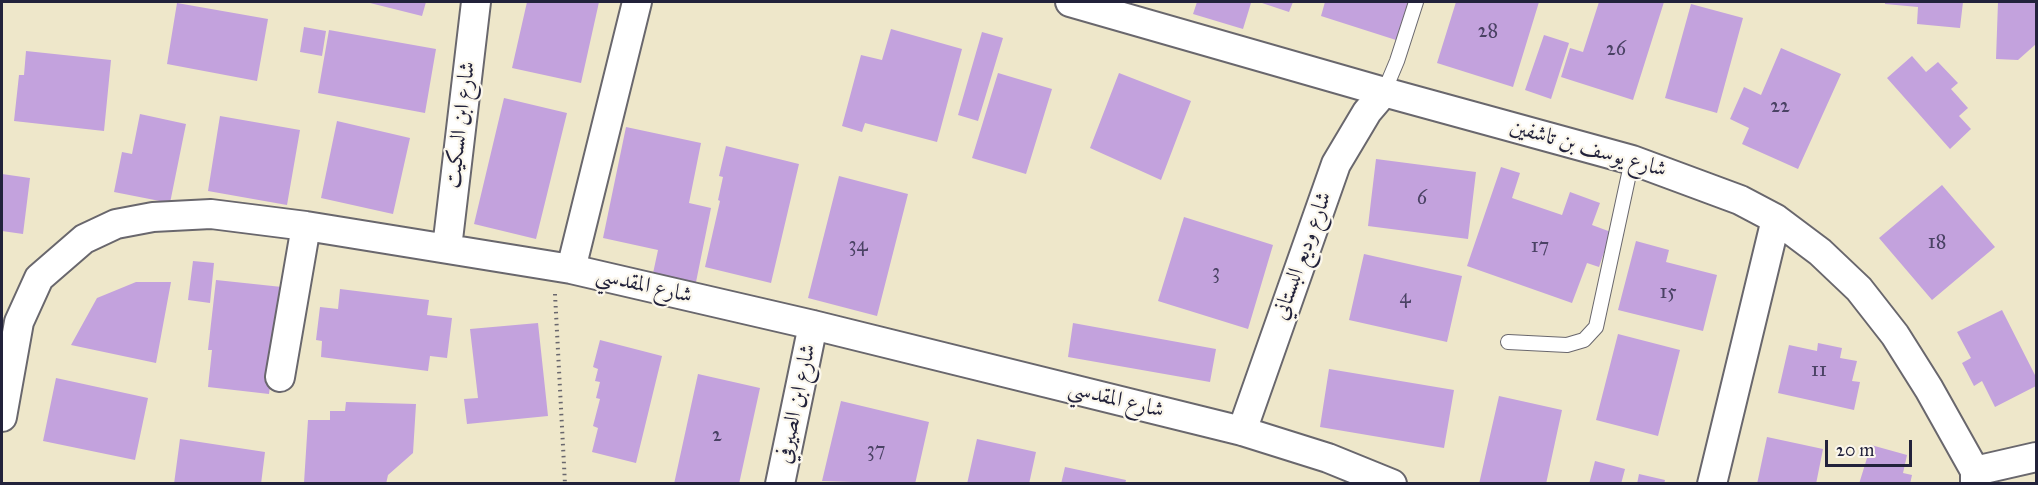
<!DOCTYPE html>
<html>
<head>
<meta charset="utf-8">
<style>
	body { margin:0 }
	#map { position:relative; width:2038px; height:485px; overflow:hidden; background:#eee7ca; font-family:"IM FELL Great Primer",serif }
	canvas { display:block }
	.frame { position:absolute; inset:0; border:3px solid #22223b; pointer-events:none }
	.scale { position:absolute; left:1825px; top:440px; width:87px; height:27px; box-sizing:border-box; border:3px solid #22223b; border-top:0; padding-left:8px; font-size:18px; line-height:21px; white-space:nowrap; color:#22223b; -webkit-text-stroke:4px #fbf7ec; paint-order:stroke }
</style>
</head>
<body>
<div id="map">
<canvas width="2038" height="485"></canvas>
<div class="frame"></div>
<div class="scale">20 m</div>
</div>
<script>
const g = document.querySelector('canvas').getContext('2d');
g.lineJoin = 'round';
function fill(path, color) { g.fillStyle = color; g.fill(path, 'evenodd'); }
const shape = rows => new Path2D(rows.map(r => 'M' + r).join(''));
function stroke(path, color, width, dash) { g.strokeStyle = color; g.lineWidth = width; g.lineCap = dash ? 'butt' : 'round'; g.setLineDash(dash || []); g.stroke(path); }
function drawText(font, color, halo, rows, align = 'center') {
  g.font = font + ' "IM FELL Great Primer",Amiri,serif'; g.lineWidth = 4.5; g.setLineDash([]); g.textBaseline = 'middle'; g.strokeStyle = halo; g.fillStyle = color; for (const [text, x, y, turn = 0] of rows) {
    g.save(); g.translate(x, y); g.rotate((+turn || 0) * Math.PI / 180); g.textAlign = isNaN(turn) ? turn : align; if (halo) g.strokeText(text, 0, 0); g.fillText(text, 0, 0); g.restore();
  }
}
fill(shape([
	[366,2,426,2,422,16],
	[527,2,599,2,581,83,512,68],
	[1197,2,1251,3,1243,29,1193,14],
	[1259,2,1293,2,1289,12],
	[1325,2,1408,2,1396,40,1321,16],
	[1456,2,1539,2,1513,87,1437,63],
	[1599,2,1664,2,1633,100,1561,77,1570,48,1583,52],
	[1885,2,1963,2,1960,28,1917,24,1918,7,1885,4],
	[1998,2,2036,2,2036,44,2018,60,1996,59],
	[177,3,268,19,257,81,167,64],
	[1691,4,1743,18,1717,113,1665,98],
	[304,27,326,31,322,56,300,52],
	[891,29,962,49,937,142,865,123,862,132,842,126,861,55,882,60],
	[329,30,436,49,425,113,318,93],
	[982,32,1003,38,978,121,958,115],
	[1544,35,1569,43,1551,99,1525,90],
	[1781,48,1841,74,1798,169,1742,144,1749,128,1730,119,1744,87,1761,95],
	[26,51,111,60,104,131,14,121,19,75,24,75],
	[1912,56,1926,72,1938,62,1958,83,1951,89,1968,108,1959,116,1971,129,1950,149,1887,78],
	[998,73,1052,89,1026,174,972,158],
	[1119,73,1191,101,1161,180,1090,148],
	[504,98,567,113,536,239,474,224],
	[140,114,186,124,170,203,114,192,122,152,132,154],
	[220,116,300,130,287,205,208,191],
	[337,121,410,138,393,214,321,198],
	[626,127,701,143,689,203,711,208,695,287,652,278,658,250,603,238],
	[726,146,799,164,771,283,705,267,720,201,718,200,723,177,719,176],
	[1376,159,1476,172,1468,239,1368,226],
	[1501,167,1520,173,1512,198,1562,215,1570,192,1600,203,1592,225,1611,232,1599,267,1587,263,1572,303,1467,266],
	[2,174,30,178,23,234,2,231],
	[839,176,908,194,877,316,808,298],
	[1942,185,1995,247,1932,300,1879,238],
	[1184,217,1273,245,1248,329,1158,301],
	[1636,241,1669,250,1666,262,1717,275,1703,331,1618,310],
	[1364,254,1462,276,1447,342,1349,320],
	[193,261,214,263,210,303,188,300],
	[216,280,282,287,269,394,208,387,212,350,208,350],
	[136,282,171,282,156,363,71,345,97,298],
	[340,289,429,300,427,315,452,318,447,358,430,356,428,371,321,357,322,341,316,340,320,307,338,309],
	[2002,310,2036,377,2036,386,1995,407,1982,381,1974,386,1962,363,1971,358,1957,332],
	[538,323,548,416,467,424,464,399,478,398,470,329],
	[1073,323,1216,349,1210,382,1068,357],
	[1618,334,1680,350,1658,436,1596,420],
	[600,340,662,356,636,463,592,452,598,428,593,426,600,399,596,398,600,382,595,381,598,369,593,367],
	[1818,343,1842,348,1840,358,1857,361,1852,381,1860,382,1854,410,1778,393,1789,345,1817,351],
	[1329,369,1454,390,1444,448,1320,427],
	[698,374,760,388,739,484,674,484],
	[56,378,148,398,135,460,43,441],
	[1499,396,1562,410,1546,484,1479,484],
	[841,401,929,422,915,484,822,481],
	[346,402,416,404,413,453,388,475,386,484,304,483,308,420,330,420,330,411,345,411],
	[1767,437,1823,449,1816,484,1757,484],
	[180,439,265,452,261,484,174,484],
	[977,439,1036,452,1029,484,967,484],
	[1871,445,1907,455,1903,473,1912,475,1910,484,1859,484],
	[1595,461,1625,469,1621,484,1589,484],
	[1065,467,1126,480,1125,484,1061,484],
	[1639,474,1665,480,1664,484,1637,484]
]), '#c3a2dd');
const service = shape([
	[1384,92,1397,61,1416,2],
	[1508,342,1567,345,1584,340,1596,327,1632,160]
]);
const minor = shape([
	[1070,2,1384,92,1632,160,1740,200,1776,219,1820,252,1859,289,1895,335,1929,389,1975,471,1975,484],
	[447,248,476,2],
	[571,269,637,2],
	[280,377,306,226],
	[2,417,19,322,39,278,84,239,116,224,153,217,211,214,306,226,571,269,813,325,1242,431,1328,458,1392,484],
	[1242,431,1336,164,1367,112,1384,92],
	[1975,471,2036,457],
	[780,484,813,325],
	[1712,484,1776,219]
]);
stroke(service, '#69676d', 16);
stroke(minor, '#69676d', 32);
stroke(shape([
	[555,294,565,484]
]), '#69676d', 4, [1.5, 4.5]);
stroke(service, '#fff', 14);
stroke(minor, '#fff', 28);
drawText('20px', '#4a4264', null, [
	["28",1488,32],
	["26",1616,50],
	["22",1780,107],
	["6",1422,199],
	["18",1937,243],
	["34",858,246],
	["17",1540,247],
	["3",1216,273],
	["15",1668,293],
	["4",1405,298],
	["11",1819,371],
	["2",717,436],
	["37",876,451]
]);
drawText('22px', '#22223b', '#fbf7ec', [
	["شارع ابن السكيت",461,125,-83],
	["شارع يوسف بن تاشفين",1588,149,16],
	["شارع وديع البستاني",1303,256,-70],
	["شارع المقدسي",644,286,13],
	["شارع المقدسي",1116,400,14],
	["شارع ابن الصيرفي",797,404,-78]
]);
</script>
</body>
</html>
